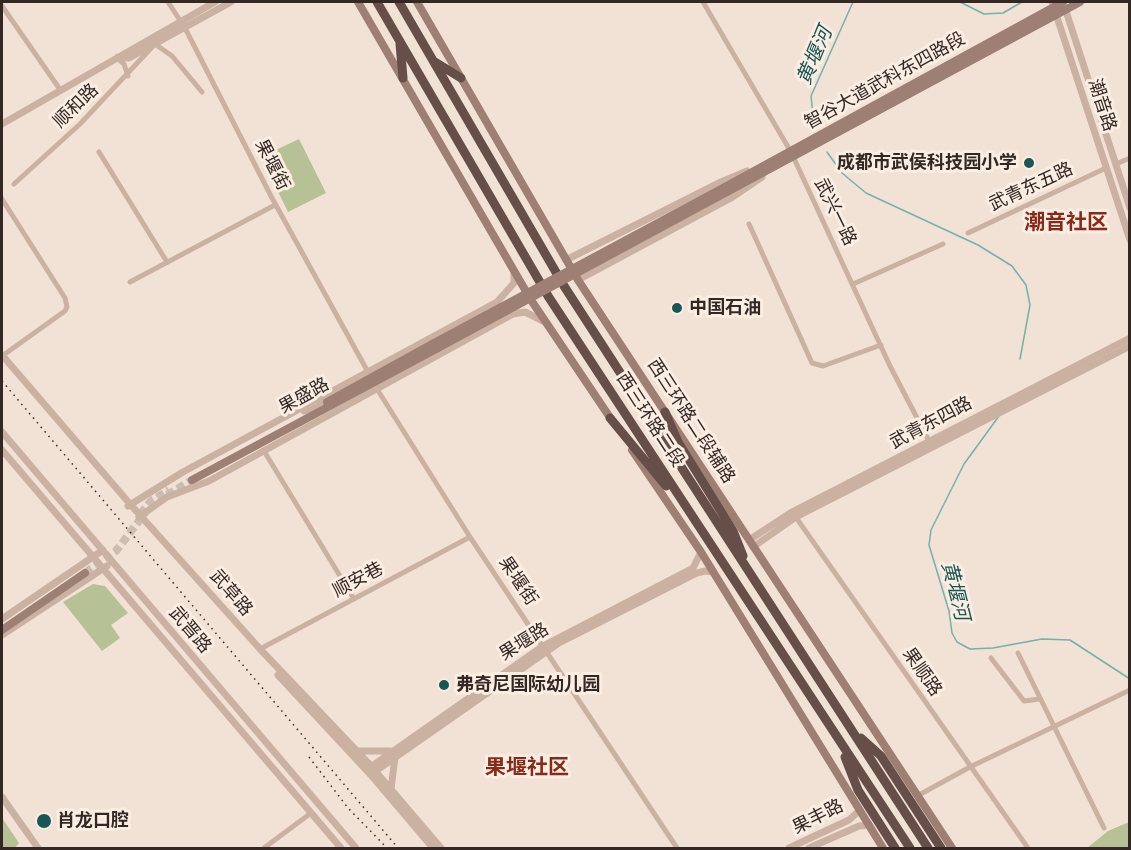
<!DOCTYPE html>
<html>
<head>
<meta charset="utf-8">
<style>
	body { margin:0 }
	#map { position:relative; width:1131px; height:850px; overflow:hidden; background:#f2e2d6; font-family:"Work Sans",sans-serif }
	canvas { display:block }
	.frame { position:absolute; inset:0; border:3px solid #342825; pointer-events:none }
</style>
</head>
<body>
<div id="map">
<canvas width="1131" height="850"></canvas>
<div class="frame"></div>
</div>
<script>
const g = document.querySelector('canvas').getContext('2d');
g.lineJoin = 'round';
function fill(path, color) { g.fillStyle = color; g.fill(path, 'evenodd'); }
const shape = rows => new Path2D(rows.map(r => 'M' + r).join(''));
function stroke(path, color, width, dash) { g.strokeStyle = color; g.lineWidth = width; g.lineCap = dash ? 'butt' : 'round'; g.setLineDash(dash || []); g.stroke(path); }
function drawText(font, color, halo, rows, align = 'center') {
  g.font = font + ' "Work Sans","Noto Sans SC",sans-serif'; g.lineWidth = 6; g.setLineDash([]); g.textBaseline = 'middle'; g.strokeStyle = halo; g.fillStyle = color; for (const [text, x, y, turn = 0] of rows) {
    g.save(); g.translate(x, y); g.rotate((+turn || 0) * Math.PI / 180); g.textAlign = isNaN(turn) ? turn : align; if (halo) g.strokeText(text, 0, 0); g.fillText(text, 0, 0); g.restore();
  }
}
fill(shape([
	[299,139,326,193,288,212,261,157],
	[93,584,105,586,128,613,111,625,120,638,102,651,63,602],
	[2,818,19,843,15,848,2,848],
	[1129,822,1129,848,1087,848,1108,831]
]), '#b6c196');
stroke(shape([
	[960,2,984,14,1003,13,1022,2],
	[814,124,811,96,853,2],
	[827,152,842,173,866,193,978,245,1012,266,1026,285,1030,305,1020,359],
	[999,416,964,464,931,530,929,545,949,611,952,633,957,642,970,649,993,648,1042,639,1070,640,1130,679]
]), '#74b0ad', 1.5);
stroke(shape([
	[167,495,192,480],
	[140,514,151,501,169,490],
	[85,573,116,551,145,513]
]), '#ccbdb3', 8, [8, 4]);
stroke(shape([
	[168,2,185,28,272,198,368,372],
	[703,2,791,152,890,366,929,441],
	[2,6,59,88],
	[117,58,124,64,128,76],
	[99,152,167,262],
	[1116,164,1130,158],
	[14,184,80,124,155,44,172,56,202,92],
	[2,199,65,298,67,307,65,311,2,356],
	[749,224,812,363,823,366,881,345],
	[968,233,1106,168],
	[130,282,275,205],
	[853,284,943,244],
	[377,389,470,537,677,848],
	[264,451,354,599],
	[795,516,1028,848],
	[260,649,470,537],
	[1018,653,1104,828],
	[991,658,1024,701,1040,699],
	[917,796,970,767,1130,690],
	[264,848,311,813]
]), '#cab1a2', 5);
stroke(shape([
	[1052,2,1130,240],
	[1064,5,1130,208],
	[118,57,129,58,231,2],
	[2,124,215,2],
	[566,260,721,182,747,171],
	[578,280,731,198,762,177],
	[2,355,130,504,260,649,371,766,441,848],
	[304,411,317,408,329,398],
	[2,432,356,848],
	[2,450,341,848],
	[128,506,183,472,497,302,514,283,514,273],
	[139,517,167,497,209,481,513,314,525,312,543,321],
	[749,540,792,512,1130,338],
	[753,547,796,517,1130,346],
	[2,619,103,550],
	[2,635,107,566],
	[278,675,371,775,433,848],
	[357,751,390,751],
	[369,768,543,646,693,568,701,552],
	[373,773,559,643,697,573,705,571,713,572],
	[391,789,395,757],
	[2,797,38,848],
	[789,848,849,820,860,810],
	[809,848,859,826,869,825]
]), '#cab1a2', 7);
stroke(shape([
	[358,2,531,300,613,422],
	[417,2,578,280,952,848],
	[723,188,1063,2],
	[727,192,1080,2],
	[327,402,434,343],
	[632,450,701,552,883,848],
	[192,480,438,348],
	[2,630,85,573]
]), '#9e7f73', 8);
stroke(shape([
	[377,2,548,296,910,848],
	[399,2,564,286,928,848],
	[400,44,403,78],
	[435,62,461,78],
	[665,412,678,442,733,531,743,556],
	[610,418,666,486],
	[861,738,881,756,941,848],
	[845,757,858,790,895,848]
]), '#664f48', 9);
stroke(shape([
	[2,381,398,848],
	[309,757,348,808,387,848]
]), '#342825', 1.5, [1.5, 4.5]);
stroke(shape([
	[434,343,723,188],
	[438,348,727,192]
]), '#9e7f73', 8);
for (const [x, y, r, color] of [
	[1029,163,6,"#185756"],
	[677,308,6,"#185756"],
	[444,685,6,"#185756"],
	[44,821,8,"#185756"]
]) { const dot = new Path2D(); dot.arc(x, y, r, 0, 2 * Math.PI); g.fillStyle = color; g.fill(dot); stroke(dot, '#faede2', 2); }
drawText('18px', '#342825', '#faede2', [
	["智谷大道武科东四路段",885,81,-29],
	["潮音路",1102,105,72],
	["顺和路",76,106,-44],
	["果堰街",272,165,63],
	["武青东五路",1031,187,-25],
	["武兴一路",835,212,64],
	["果盛路",304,396,-29],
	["西三环路二段",650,420,57],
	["西三环路二段辅路",691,421,57],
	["武青东四路",931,423,-28],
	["顺安巷",358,580,-28],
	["果堰街",518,581,56],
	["武草路",231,593,49],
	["武晋路",190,630,50],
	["果堰路",524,642,-32],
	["果顺路",922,672,55],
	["果丰路",818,817,-27]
]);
drawText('bold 18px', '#342825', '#faede2', [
	["成都市武侯科技园小学",1017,163,"right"],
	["中国石油",689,308],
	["弗奇尼国际幼儿园",456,685],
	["肖龙口腔",57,821]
], 'left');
drawText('italic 20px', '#185756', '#faede2', [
	["黄堰河",815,56,-67],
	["黄堰河",955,591,76]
]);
drawText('bold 21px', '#872a1a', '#faede2', [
	["潮音社区",1066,223],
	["果堰社区",527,768]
]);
</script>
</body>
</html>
